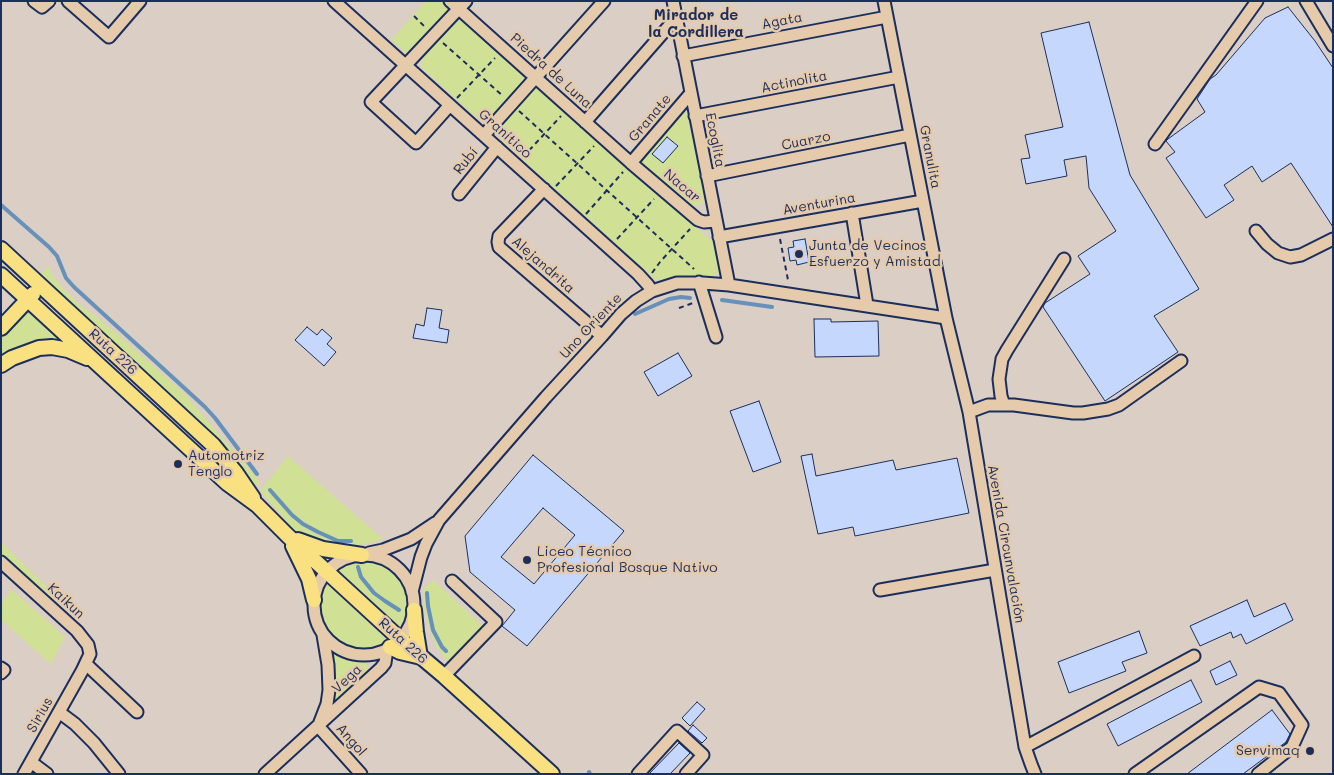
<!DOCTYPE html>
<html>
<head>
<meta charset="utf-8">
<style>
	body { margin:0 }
	#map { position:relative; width:1334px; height:775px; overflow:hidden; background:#dbcec4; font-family:Mali,sans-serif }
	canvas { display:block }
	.frame { position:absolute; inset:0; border:2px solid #1b2f5e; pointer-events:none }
</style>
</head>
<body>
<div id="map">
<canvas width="1334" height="775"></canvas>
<div class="frame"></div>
</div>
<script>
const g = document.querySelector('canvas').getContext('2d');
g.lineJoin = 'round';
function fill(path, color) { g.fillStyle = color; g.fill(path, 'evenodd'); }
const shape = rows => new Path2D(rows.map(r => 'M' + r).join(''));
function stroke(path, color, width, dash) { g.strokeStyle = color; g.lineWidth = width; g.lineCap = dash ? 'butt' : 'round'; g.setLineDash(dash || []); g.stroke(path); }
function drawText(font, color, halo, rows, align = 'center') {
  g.font = font + ' Mali,sans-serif'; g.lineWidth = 5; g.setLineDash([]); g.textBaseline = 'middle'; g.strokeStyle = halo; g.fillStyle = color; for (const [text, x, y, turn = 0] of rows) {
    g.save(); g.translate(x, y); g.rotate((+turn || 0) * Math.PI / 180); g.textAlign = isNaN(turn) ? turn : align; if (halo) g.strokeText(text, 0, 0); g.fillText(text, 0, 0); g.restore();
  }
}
fill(shape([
	[426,1,445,1,449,5,449,8,412,50,408,53,405,52,391,40],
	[460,17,463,19,523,75,523,80,490,120,487,121,483,122,479,120,421,67,421,60,457,18],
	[535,88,538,88,713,242,720,267,720,272,713,277,686,276,656,280,500,139,498,134,499,129,533,89],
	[684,109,686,111,706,197,703,203,693,207,686,203,640,162,640,158],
	[49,266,52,275,61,286,78,303,108,326,183,392,260,482,256,486,219,443,39,276],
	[28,312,64,344,1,360,1,339],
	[288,456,383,539,372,543,358,545,345,546,328,545,301,535,295,531,260,491],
	[1,542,56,596,51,602,1,559],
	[364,559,381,562,391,567,400,576,405,585,408,597,408,608,405,617,400,627,338,570,344,564],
	[433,580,486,629,450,662,445,658,437,647,432,637,426,616,424,605,423,590],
	[326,582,388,640,378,646,369,648,359,649,349,646,337,641,330,634,323,624,320,613,320,602],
	[12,590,65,637,51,664,1,620,1,603],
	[330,647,340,654,364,662,367,666,368,671,367,674,329,710]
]), '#d0e094');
stroke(shape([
	[1,205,49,247,57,256,66,278,74,287,205,407,215,418,257,474],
	[722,300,772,307],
	[635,314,669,299,681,297,690,298],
	[270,490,292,515,303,524,318,532,338,541,351,541],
	[358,567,361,577,374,593,385,601,399,610],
	[427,593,428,606,433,630,442,647,446,651],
	[589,772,590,774]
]), '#6591ba', 4);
const building = shape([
	[1288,7,1315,41,1333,68,1333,227,1291,163,1262,182,1252,166,1224,185,1234,200,1206,218,1166,158,1175,152,1166,141,1168,139,1205,112,1197,99,1210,79,1216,75,1265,18,1288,7],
	[1089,22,1130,175,1199,289,1154,316,1178,352,1105,401,1043,307,1045,303,1090,274,1078,256,1116,231,1089,188,1086,156,1064,160,1067,176,1026,184,1021,159,1030,158,1025,135,1063,127,1041,33,1089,22],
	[667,137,678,146,663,163,652,154,667,137],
	[805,239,809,262,797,265,796,260,790,261,788,248,794,247,793,241,805,239],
	[427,308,442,310,439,328,449,330,447,343,413,338,416,324,424,326,427,308],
	[814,319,831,319,831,322,878,321,879,356,815,357,814,319],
	[307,327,317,335,322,329,332,338,327,344,336,352,324,366,295,340,307,327],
	[678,353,692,376,658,396,644,372,678,353],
	[759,401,781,462,753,472,730,411,759,401],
	[812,454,816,476,893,460,896,470,957,458,969,513,855,536,853,527,818,534,801,456,812,454],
	[533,455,624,531,527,646,502,626,515,610,470,572,465,536,533,455],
	[543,508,575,535,534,584,501,557,543,508],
	[1247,600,1254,617,1285,603,1293,620,1246,644,1241,634,1233,638,1231,632,1200,646,1190,626,1247,600],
	[1139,631,1147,653,1122,662,1126,671,1069,693,1058,662,1139,631],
	[1230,661,1237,675,1216,685,1210,671,1230,661],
	[1191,680,1202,702,1118,746,1107,724,1191,680],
	[697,702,705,709,690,726,682,718,697,702],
	[1272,710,1290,734,1286,742,1243,774,1187,774,1272,710],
	[693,725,707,738,702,743,688,731,693,725],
	[679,743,690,753,670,774,649,774,679,743]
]);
fill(building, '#c5d7fd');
stroke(building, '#1b2f5e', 1);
const minor = shape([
	[34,1,42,7,49,1],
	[68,1,109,37,140,1],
	[334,1,638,274,648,285,652,291],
	[450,1,631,163,698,220,704,222,716,221],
	[673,1,729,285],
	[884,1,946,318,969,412,1025,747,1031,764,1035,774],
	[1306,1,1333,46],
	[683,56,887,17],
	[450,105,416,143,371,102,466,1],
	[695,116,899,77],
	[585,122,676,18],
	[484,135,604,1],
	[1155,144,1257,1],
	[631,163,691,93],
	[707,176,910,135],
	[544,189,499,236,498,242,499,247,602,336],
	[459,194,497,147],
	[852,213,867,305],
	[1256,231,1267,244,1278,253,1290,257,1301,255,1333,239],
	[719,237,923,201],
	[699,282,716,337],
	[1004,405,1001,396,999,379,1002,359,1007,350,1064,259],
	[969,412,988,405,1014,405,1073,413,1083,413,1108,409,1119,405,1181,361],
	[369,553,383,550,411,539,435,523],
	'314 605a50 50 0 1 1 100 0a50 50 0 1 1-100 0Z',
	[1,562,77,631,88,645,90,654,82,671,24,774],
	[880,590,995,570],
	[412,592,421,557,426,544,439,520,546,397,602,336,621,314,636,301,652,291,677,283,703,283,729,285,946,318],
	[86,664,137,712],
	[1,668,4,670,1,673],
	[444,676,496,622,452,581],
	[59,712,75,724,94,743,119,774],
	[320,722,327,704,329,690,328,665,323,635],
	[318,726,361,774],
	[1025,747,1194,656],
	[31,762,47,774],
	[265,774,381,668,385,663,387,649],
	[638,774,677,731,703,755,686,774],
	[1135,774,1259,687,1279,693,1302,725,1292,747,1258,774]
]);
const major = shape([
	[1,249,213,445,236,473,253,498],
	[1,275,227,483,257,505,288,536,400,639,444,676,552,774],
	[1,328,33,294],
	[1,365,12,358,39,348,52,347,68,350,87,358],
	[298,540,323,549,362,555],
	[293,546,309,579,314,600],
	[414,610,416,632,420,657],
	[390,647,400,652,417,656]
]);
stroke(minor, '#1b2f5e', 15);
stroke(major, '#1b2f5e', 18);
stroke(shape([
	[414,16,426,28],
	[443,43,503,96],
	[457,98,495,58],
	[519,111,694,269],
	[523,157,561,116],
	[556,186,594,146],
	[586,214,623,172],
	[617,239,654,199],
	[780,239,788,280],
	[652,273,660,262,690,229],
	[679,308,693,303]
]), '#1b2f5e', 2, [5, 4]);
stroke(minor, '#e5caac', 11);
stroke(major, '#f9e181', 14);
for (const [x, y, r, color] of [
	[799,254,5,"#1b2f5e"],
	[178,464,5,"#1b2f5e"],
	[527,560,5,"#1b2f5e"],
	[1310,751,5,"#1b2f5e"]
]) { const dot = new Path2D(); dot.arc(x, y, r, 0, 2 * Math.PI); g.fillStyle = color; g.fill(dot); stroke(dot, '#e5caac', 2); }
drawText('14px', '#1b2f5e', '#e5caac', [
	["Agata",782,21,-11],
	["Piedra de Luna",551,71,42],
	["Actinolita",794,82,-11],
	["Granate",650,118,-50],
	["Granítico",505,134,42],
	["Ecoglita",715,140,79],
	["Cuarzo",806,141,-11],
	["Granulita",930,157,79],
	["Rubí",466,161,-51],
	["Nacar",682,186,40],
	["Aventurina",819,204,-10],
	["Alejandrita",543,265,41],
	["Uno Oriente",591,326,-47],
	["Ruta 226",113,352,43],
	["Avenida Circunvalación",1006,544,80],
	["Kaikun",66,601,43],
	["Ruta 226",403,641,42],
	["Vega",347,679,-43],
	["Sirius",40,715,-61],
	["Angol",351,740,49]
]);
drawText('14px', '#1b2f5e', '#e5caac', [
	["Junta de Vecinos",809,246],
	["Esfuerzo y Amistad",809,262],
	["Automotriz",188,456],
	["Tenglo",188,472],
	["Liceo Técnico",537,552],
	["Profesional Bosque Nativo",537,568],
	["Servimaq",1300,751,"right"]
], 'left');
drawText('bold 15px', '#1b2f5e', '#e5caac', [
	["Mirador de",696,15],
	["la Cordillera",696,32]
]);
</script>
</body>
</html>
